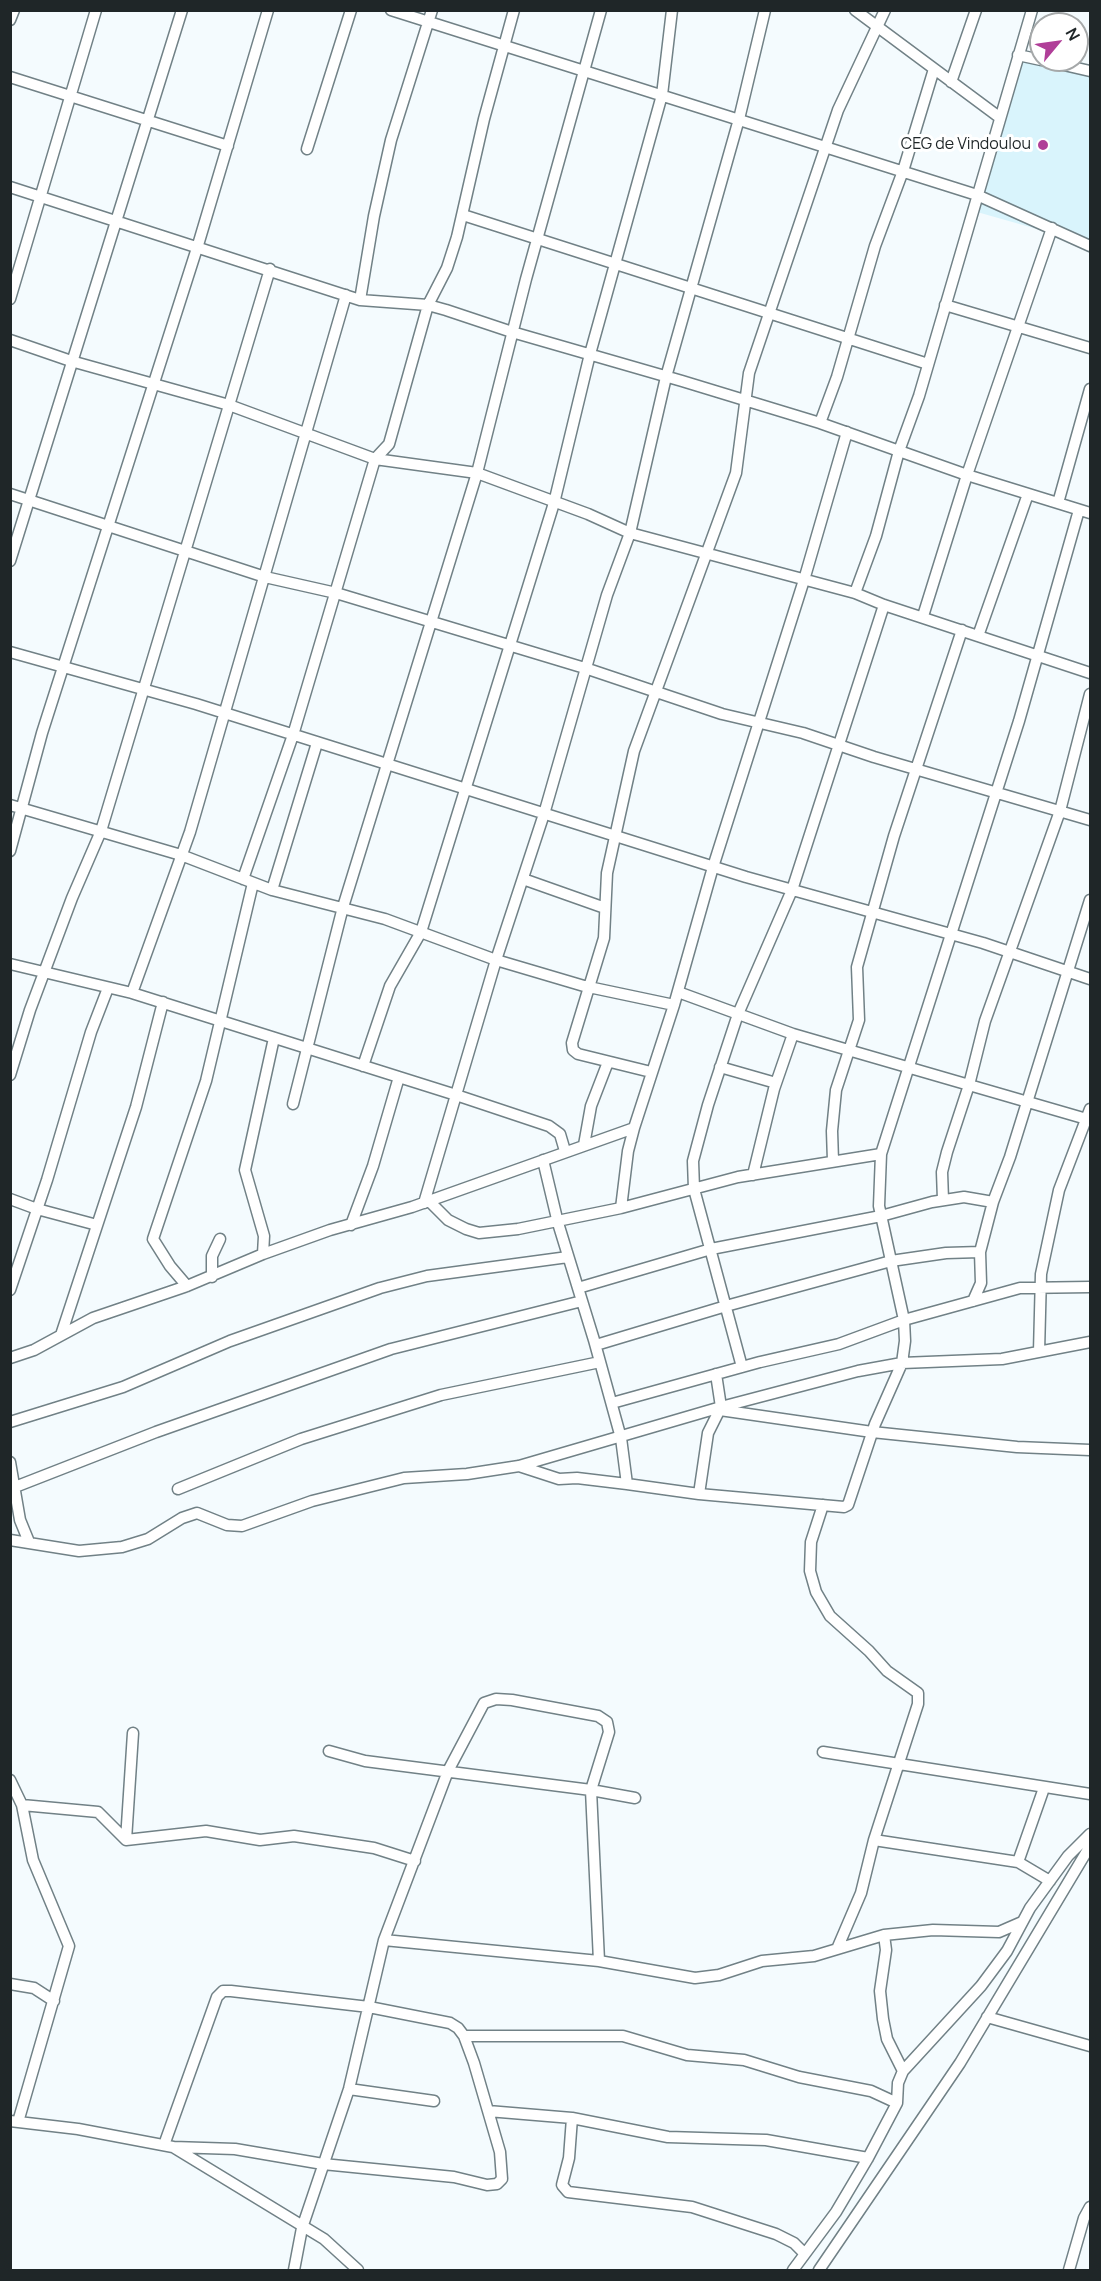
<!DOCTYPE html>
<html>
<head>
<meta charset="utf-8">
<style>
	body { margin:0 }
	#map { position:relative; width:1101px; height:2281px; overflow:hidden; background:#f4fbfe; font-family:Manrope,sans-serif }
	canvas { display:block }
	.frame { position:absolute; inset:0; border:12px solid #1f2628; pointer-events:none }
	.north { position:absolute; left:1029px; top:12px; width:60px; height:60px; box-sizing:border-box; background:#fff; border:2px solid #a5a8a9; border-radius:50%; rotate:61deg; font-size:16px; font-weight:700; line-height:24px; text-align:center; color:#1f2628 }
	.north::after { content:''; display:block; margin:auto; width:21px; height:27px; background:#b03e98; clip-path:polygon(50% 0,100% 100%,50% 72%,0 100%) }
</style>
</head>
<body>
<div id="map">
<canvas width="1101" height="2281"></canvas>
<div class="frame"></div>
<div class="north">N</div>
</div>
<script>
const g = document.querySelector('canvas').getContext('2d');
g.lineJoin = 'round';
function fill(path, color) { g.fillStyle = color; g.fill(path, 'evenodd'); }
const shape = rows => new Path2D(rows.map(r => 'M' + r).join(''));
function stroke(path, color, width, dash) { g.strokeStyle = color; g.lineWidth = width; g.lineCap = dash ? 'butt' : 'round'; g.setLineDash(dash || []); g.stroke(path); }
function drawText(font, color, halo, rows, align = 'center') {
  g.font = font + ' Manrope,sans-serif'; g.lineWidth = 6; g.setLineDash([]); g.textBaseline = 'middle'; g.strokeStyle = halo; g.fillStyle = color; for (const [text, x, y, turn = 0] of rows) {
    g.save(); g.translate(x, y); g.rotate((+turn || 0) * Math.PI / 180); g.textAlign = isNaN(turn) ? turn : align; if (halo) g.strokeText(text, 0, 0); g.fillText(text, 0, 0); g.restore();
  }
}
fill(shape([
	[1020,57,1090,77,1090,244,977,212]
]), '#d9f4fc');
const minor = shape([
	[391,10,977,195,1090,246],
	[855,10,999,117],
	[10,20,14,10],
	[1018,55,1041,60],
	[1042,60,1090,71],
	[10,77,228,146],
	[951,82,976,10],
	[307,149,351,10],
	[10,187,360,300,428,305,446,310,512,332,682,381,820,423,967,475,1090,513],
	[463,215,928,364],
	[10,299,96,10],
	[360,300,374,216,391,140,432,10],
	[945,305,1090,348],
	[10,340,71,361,229,405,375,459,477,473,588,514,630,533,855,593,884,605,1090,673],
	[820,423,837,377,875,246,903,171,934,69],
	[10,494,265,577,336,593,588,669,722,714,803,733,874,757,1090,820],
	[1058,503,1090,389],
	[10,561,182,10],
	[855,593,876,536,899,451,919,396,1032,10],
	[923,616,967,475,1052,228],
	[978,636,1028,494],
	[10,652,196,704,746,877,983,943,1090,979],
	[10,805,181,855,272,890,385,919,496,960,584,986,674,1005],
	[10,851,42,733,198,245,268,10],
	[243,879,293,735,375,459,389,444,428,305,447,268,457,237,484,119,514,10],
	[523,879,605,908],
	[272,890,317,743],
	[10,964,132,993,456,1095,549,1126,560,1134,565,1151],
	[678,992,793,1034,1090,1120],
	[132,993,190,832,346,295],
	[363,1066,390,986,421,932,554,503,590,354,662,95,672,10],
	[720,1067,776,1083],
	[651,1072,578,1054,573,1050,572,1043,604,938,607,873,634,751,736,473,749,373,838,110,885,10],
	[10,1075,30,1010,72,898,101,831,270,269],
	[293,1104,343,907,477,473,526,279,601,10],
	[584,1145,591,1106,608,1062],
	[833,1161,832,1131,836,1090,859,1020,857,967,894,836,962,630],
	[753,1175,774,1089,793,1034],
	[10,1199,37,1209,97,1225],
	[943,1200,942,1172,947,1152,969,1085,985,1021,1060,811,1090,694],
	[429,1201,448,1220,466,1229,479,1233,518,1229,621,1208,738,1177,881,1154],
	[424,1203,496,960,544,814,607,595,630,533,666,377,739,119,765,10],
	[621,1208,628,1151,634,1128,674,1005,713,867,804,580,847,432],
	[351,1225,373,1166,399,1077],
	[263,1254,264,1236,245,1170,274,1038],
	[212,1277,212,1256,220,1239],
	[187,1286,170,1266,153,1239,206,1081,253,883],
	[578,1288,711,1249,881,1216,932,1202,964,1197,993,1202],
	[10,1290,47,1180,91,1032,108,988],
	[973,1301,981,1283,980,1252,993,1202,1010,1157,1090,900],
	[61,1335,136,1107,163,1002],
	[596,1345,726,1306,891,1261,946,1253,980,1252],
	[1039,1352,1041,1274,1059,1190,1090,1109],
	[10,1358,34,1350,93,1318,187,1286,263,1254,330,1230,412,1207,634,1128],
	[742,1367,694,1189,693,1161,708,1105,738,1014,792,890,884,605],
	[612,1403,760,1362,839,1344,904,1320,1020,1288,1090,1287],
	[720,1410,872,1432,1017,1447,1090,1450],
	[10,1422,123,1387,230,1341,380,1288,427,1276,568,1257],
	[10,1462,20,1520,29,1542],
	[519,1466,559,1479,577,1478,627,1484,621,1438,594,1340,558,1223,543,1160],
	[627,1484,699,1494,844,1507,848,1505,875,1424,902,1363,905,1341,904,1320,879,1206,881,1154,1019,721,1079,510],
	[15,1487,156,1432,391,1349,582,1301],
	[178,1489,301,1439,441,1395,600,1362],
	[699,1494,708,1433,721,1407,716,1374],
	[823,1505,811,1542,810,1571,816,1592,830,1616,869,1651,887,1671,918,1693,918,1704,874,1840,861,1893,837,1949],
	[10,1540,79,1551,122,1547,148,1539,182,1518,197,1513,227,1525,242,1526,312,1501,404,1478,467,1474,519,1466,721,1407,858,1371,902,1363,1002,1359,1090,1342],
	[329,1751,365,1761,591,1790,635,1798],
	[823,1752,1090,1794],
	[10,1780,22,1805,33,1860,69,1946,18,2122],
	[22,1805,98,1812,126,1840,206,1831,260,1840,294,1836,374,1848,415,1861],
	[126,1840,133,1733],
	[874,1840,1018,1862,1050,1881],
	[1018,1862,1044,1788],
	[884,1935,886,1950,880,1991,883,2019,887,2039,903,2071],
	[384,1940,599,1961,695,1978,719,1975,762,1961,814,1956,884,1935,933,1930,999,1932,1022,1922],
	[10,1984,34,1988,54,2001],
	[987,2017,1090,2046],
	[464,2036,623,2036,687,2055,744,2060,799,2077,871,2091,897,2103],
	[349,2089,434,2101],
	[488,2111,572,2118,668,2137,766,2140,868,2158],
	[572,2118,569,2158,562,2185,568,2192,692,2207,776,2234,794,2243,805,2254],
	[10,2121,78,2129,173,2147,324,2239,358,2270],
	[164,2145,217,1997,223,1991,231,1991,369,2007,450,2023,458,2028,464,2036,474,2063,500,2152,502,2179,497,2184,487,2185,454,2177,323,2164,235,2149,173,2147],
	[294,2270,302,2228,349,2089,384,1940,448,1771,484,1703,496,1699,512,1700,598,1716,607,1722,609,1732,591,1790,599,1961],
	[793,2270,836,2212,868,2158,897,2103,898,2083,903,2071,981,1986,1007,1951,1030,1908,1068,1856,1090,1834],
	[819,2270,960,2063,1090,1846],
	[1069,2270,1084,2218,1090,2207]
]);
stroke(minor, '#718186', 13);
stroke(minor, '#fff', 10);
for (const [x, y, r, color] of [
	[1043,145,6,"#b03e98"]
]) { const dot = new Path2D(); dot.arc(x, y, r, 0, 2 * Math.PI); g.fillStyle = color; g.fill(dot); stroke(dot, '#fff', 2); }
drawText('16px', '#1f2628', '#fff', [
	["CEG de Vindoulou",1031,145]
], 'right');
</script>
</body>
</html>
